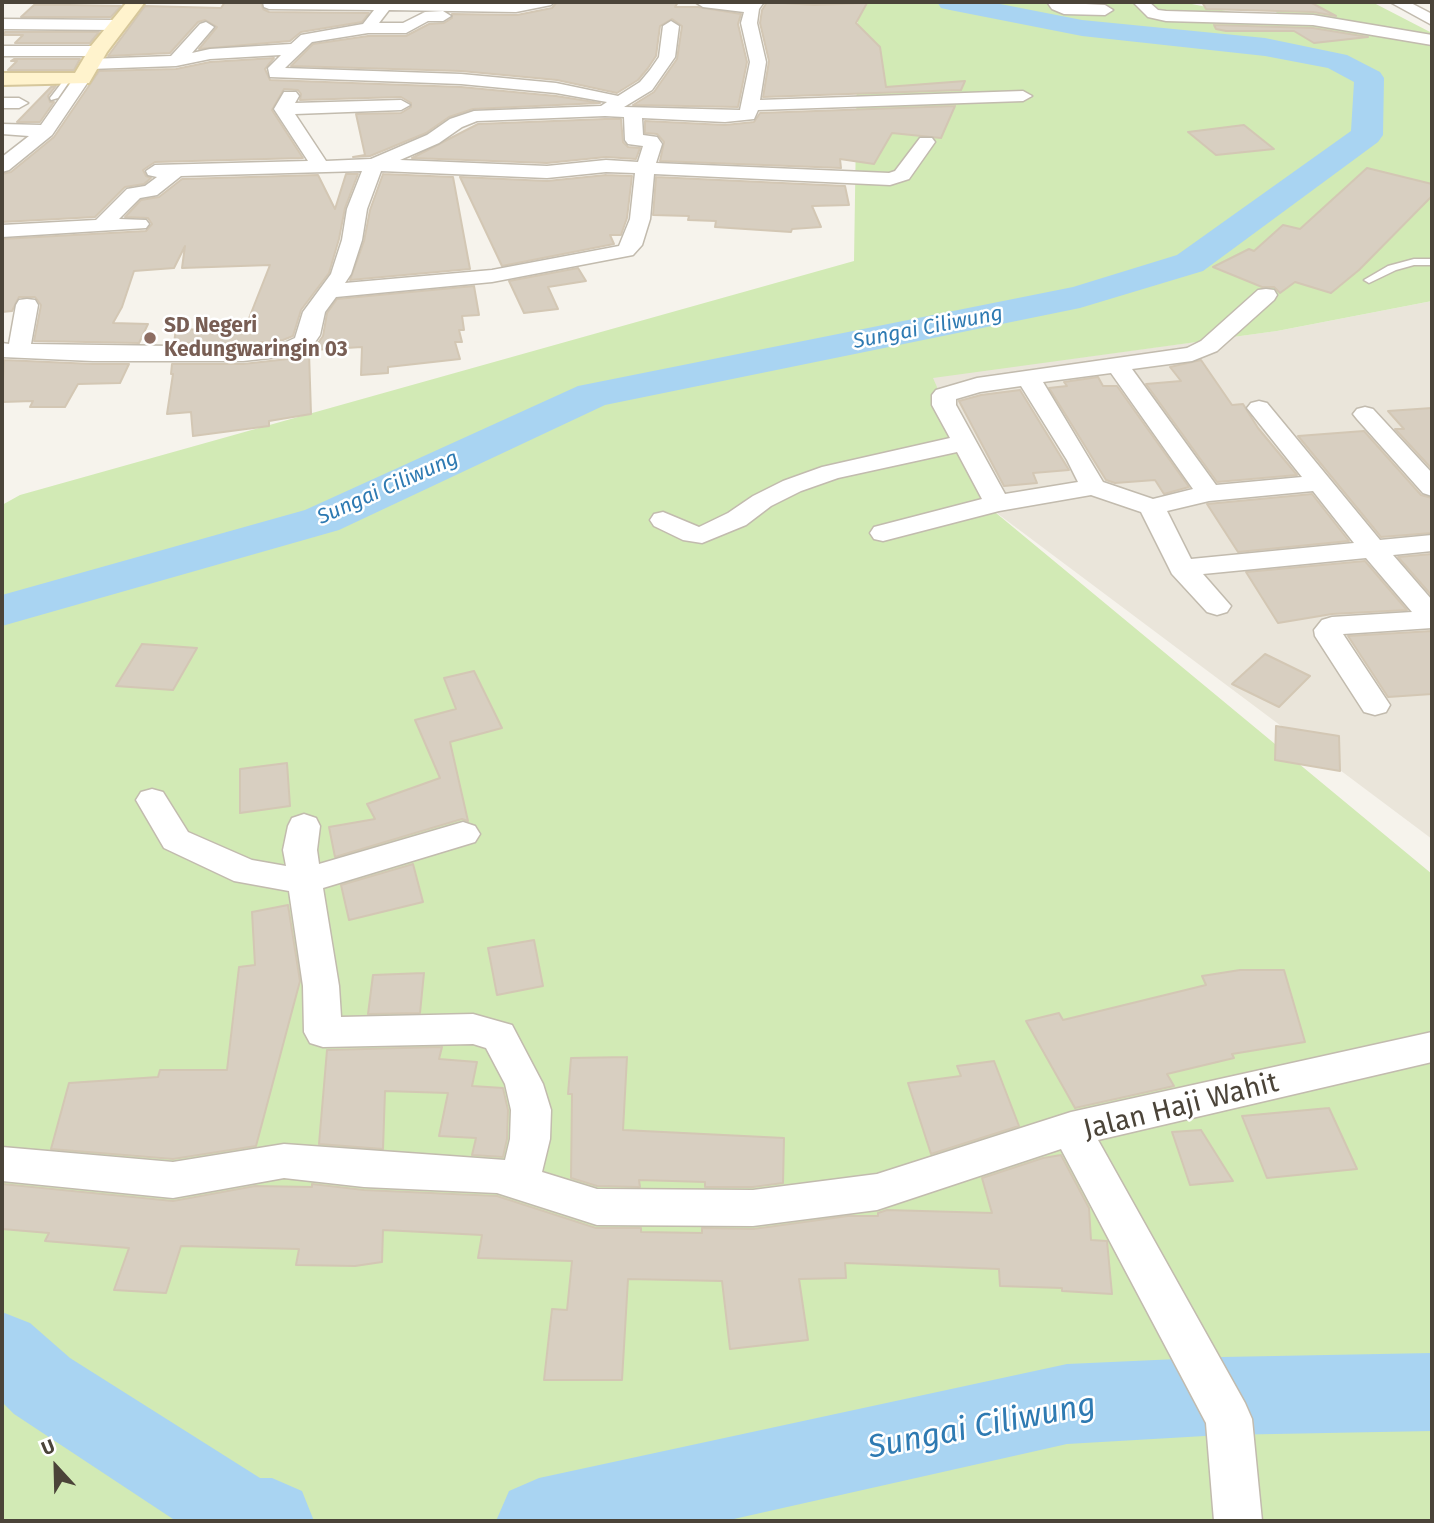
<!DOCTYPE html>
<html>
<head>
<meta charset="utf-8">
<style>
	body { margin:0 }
	#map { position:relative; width:1434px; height:1523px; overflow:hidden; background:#f6f3ec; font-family:"Fira Sans",sans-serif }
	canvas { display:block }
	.frame { position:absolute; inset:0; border:4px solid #4b4439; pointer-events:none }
	.north { position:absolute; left:21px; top:1432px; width:70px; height:70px; -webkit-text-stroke:5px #fff; paint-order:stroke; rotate:338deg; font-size:19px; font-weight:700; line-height:28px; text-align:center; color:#4b4439 }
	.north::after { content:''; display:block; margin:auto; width:24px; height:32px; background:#4b4439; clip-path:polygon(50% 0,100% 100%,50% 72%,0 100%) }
</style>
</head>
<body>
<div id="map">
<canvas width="1434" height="1523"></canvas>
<div class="frame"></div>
<div class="north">U</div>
</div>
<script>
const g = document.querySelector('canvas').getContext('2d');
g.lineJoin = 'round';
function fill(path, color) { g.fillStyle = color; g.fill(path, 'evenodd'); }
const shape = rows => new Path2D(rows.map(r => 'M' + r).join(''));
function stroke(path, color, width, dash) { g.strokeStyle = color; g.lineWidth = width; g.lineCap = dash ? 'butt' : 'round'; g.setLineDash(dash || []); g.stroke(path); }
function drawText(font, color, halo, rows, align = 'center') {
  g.font = font + ' "Fira Sans",sans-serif'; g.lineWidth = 5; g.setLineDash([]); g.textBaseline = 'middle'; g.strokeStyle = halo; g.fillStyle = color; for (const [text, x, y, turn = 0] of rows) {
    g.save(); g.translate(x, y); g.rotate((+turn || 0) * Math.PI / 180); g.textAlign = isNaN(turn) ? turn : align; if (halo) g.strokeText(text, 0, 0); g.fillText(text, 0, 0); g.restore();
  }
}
fill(shape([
	[1432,301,1432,839,990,508,908,404,933,377,1277,331]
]), '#eae5da');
fill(shape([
	[858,2,1182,2,1271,20,1284,2,1372,2,1432,33,1432,301,1277,331,933,378,990,508,1432,874,1432,1521,2,1521,2,505,20,495,854,261]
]), '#d2eab5');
fill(shape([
	[937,2,990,2,1082,20,1265,38,1347,55,1380,72,1384,78,1383,135,1378,142,1203,271,1080,308,605,405,339,530,2,626,2,595,305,510,578,386,1073,287,1177,255,1351,131,1354,82,1328,68,1265,56,1082,36,950,10,941,8,937,2],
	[2,1312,30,1323,70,1358,260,1478,272,1478,302,1491,314,1521,176,1521,14,1414,2,1402,2,1312],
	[1432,1353,1432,1431,1222,1435,1067,1444,725,1521,496,1521,509,1491,539,1478,1067,1364,1222,1357,1432,1353]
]), '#a9d4f2');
const building = shape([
	[225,2,261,2,263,9,269,12,369,13,362,22,301,32,290,41,199,49,217,27,205,20,198,22,170,53,108,56,145,6,221,8,225,2],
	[557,2,678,2,675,7,698,7,741,14,738,24,747,62,738,107,633,105,654,92,677,59,682,26,672,19,660,26,656,56,648,68,638,80,617,93,557,80,461,71,291,66,313,44,368,36,406,36,429,24,444,23,452,18,452,14,517,15,552,8,557,2],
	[767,2,814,5,867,3,856,23,880,47,886,87,965,81,961,90,763,97,769,61,760,23,762,10,767,2],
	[1202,2,1310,2,1336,16,1313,12,1206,9,1202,2],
	[34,5,69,5,121,6,111,17,21,17,34,5],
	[1214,25,1313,28,1368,37,1314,43,1294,31,1226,31,1216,29,1214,25],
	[5,32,99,32,90,43,15,43,23,35,2,35,5,32],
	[274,58,265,69,270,80,461,87,556,96,600,103,473,109,449,117,426,133,370,156,353,157,365,155,356,114,401,113,411,107,411,103,401,97,300,100,301,94,298,90,284,89,272,110,303,158,155,162,143,170,146,176,151,178,144,184,125,187,95,217,2,222,2,174,11,172,54,137,99,71,176,69,210,62,274,58],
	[14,59,80,59,74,70,8,70,17,61,11,61,14,59],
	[56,86,48,96,50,102,54,102,40,122,17,122,51,87,56,86],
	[955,106,941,138,892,133,874,164,840,159,841,168,660,161,664,142,657,134,645,133,645,121,725,125,754,122,760,113,955,106],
	[605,119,621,119,623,142,628,147,640,148,636,159,606,157,547,163,412,158,478,124,605,119],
	[1244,125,1274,149,1216,155,1188,132,1244,125],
	[1367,168,1432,184,1432,196,1359,270,1331,293,1295,282,1280,293,1274,287,1262,287,1213,267,1249,249,1254,251,1283,225,1300,229,1367,168],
	[346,174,358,174,345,208,339,239,329,273,301,310,293,336,283,340,243,344,174,343,176,329,244,331,270,265,182,268,185,246,174,268,134,271,122,307,113,323,148,324,139,343,34,341,41,305,35,297,19,297,12,311,2,312,2,239,146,231,152,224,148,218,125,217,141,200,159,197,182,179,318,175,335,209,346,174],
	[383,174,453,177,470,269,350,280,364,241,370,210,383,174],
	[606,175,632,176,627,218,621,235,610,235,614,244,502,266,460,177,547,181,606,175],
	[656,177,845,186,849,205,812,206,821,227,792,229,791,232,715,227,716,221,688,220,689,216,653,215,656,177],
	[578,268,586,281,548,287,558,309,524,313,509,281,578,268],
	[474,286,479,315,462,316,464,330,459,330,462,342,455,342,460,359,388,367,388,373,361,375,362,347,313,350,323,336,327,313,337,299,474,286],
	[309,352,311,414,269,421,269,426,193,436,191,412,167,414,173,374,171,374,172,364,243,364,288,359,309,352],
	[4,360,93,364,129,364,120,383,78,384,65,407,30,407,33,401,2,402,4,360],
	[1201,360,1232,405,1243,404,1258,428,1297,475,1217,482,1146,384,1181,381,1170,367,1201,360],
	[1098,377,1103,386,1117,386,1189,487,1164,494,1155,480,1115,483,1106,480,1049,388,1067,386,1064,382,1098,377],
	[1020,390,1069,470,1033,473,1037,483,1004,486,959,401,981,395,1020,390],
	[1432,408,1432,469,1395,429,1404,429,1388,411,1432,408],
	[1364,431,1421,495,1432,498,1432,533,1381,537,1298,436,1364,431],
	[1312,494,1349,541,1238,552,1207,504,1312,494],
	[1432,554,1432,596,1398,557,1432,554],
	[1365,561,1407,610,1332,614,1278,623,1246,572,1365,561],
	[1432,631,1432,694,1388,697,1348,636,1432,631],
	[142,644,197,648,173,690,116,686,142,644],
	[1265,654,1310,676,1279,707,1232,684,1265,654],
	[474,671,502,728,450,742,468,821,462,819,335,857,329,827,375,819,367,804,440,778,415,720,456,709,444,678,474,671],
	[1276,726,1339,736,1340,771,1275,760,1276,726],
	[287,763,290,806,240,813,240,769,287,763],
	[413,864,423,902,349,920,341,885,413,864],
	[288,905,300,981,256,1146,173,1159,51,1149,69,1083,158,1077,160,1070,227,1070,239,967,255,965,252,912,288,905],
	[534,940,543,986,497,995,488,948,534,940],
	[1240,970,1284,970,1305,1042,1232,1054,1234,1058,1167,1074,1174,1086,1075,1108,1026,1021,1059,1013,1063,1020,1206,985,1202,976,1240,970],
	[424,973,420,1013,368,1014,373,975,424,973],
	[442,1047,439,1059,477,1062,472,1086,503,1088,508,1110,507,1139,503,1157,472,1155,476,1138,439,1136,448,1093,385,1091,383,1149,319,1144,327,1050,442,1047],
	[627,1057,623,1130,784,1138,783,1183,753,1187,705,1187,705,1182,639,1180,640,1187,597,1186,571,1178,572,1094,568,1094,571,1058,627,1057],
	[994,1061,1019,1126,931,1154,908,1083,961,1076,957,1066,994,1061],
	[1329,1108,1357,1169,1267,1178,1242,1116,1329,1108],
	[1201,1130,1233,1181,1190,1185,1172,1132,1201,1130],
	[1061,1155,1089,1208,1091,1240,1107,1241,1112,1294,1062,1291,1062,1288,1000,1286,999,1269,845,1263,846,1278,799,1279,808,1340,730,1349,722,1281,628,1279,622,1380,544,1380,552,1309,567,1310,572,1261,478,1258,482,1235,383,1230,382,1262,355,1266,296,1265,299,1249,181,1246,166,1293,114,1290,129,1248,45,1241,49,1233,2,1229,2,1184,173,1201,255,1186,312,1187,312,1184,364,1190,497,1196,596,1228,641,1228,641,1232,702,1233,702,1228,753,1229,848,1216,878,1216,878,1213,887,1210,992,1213,982,1178,1043,1158,1061,1155]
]);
fill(building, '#d8cfc1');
stroke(building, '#d3c7b4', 2);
const lane = shape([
	[67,76,71,79,58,98,51,100,50,98,67,76],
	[1414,259,1432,259,1432,265,1414,265,1396,270,1369,283,1364,280,1388,266,1414,259]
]);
const street = shape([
	[263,2,554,2,551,5,516,12,389,10,379,23,403,23,425,12,443,11,451,16,443,21,428,21,406,33,368,33,312,42,285,68,461,74,556,83,618,96,640,82,650,70,659,57,663,26,671,21,679,26,675,57,652,90,624,107,740,110,750,62,741,23,744,12,703,7,695,2,764,2,759,9,757,23,766,62,760,100,1023,91,1032,96,1023,101,758,110,754,119,725,122,642,118,643,135,657,137,662,144,656,163,889,173,895,171,920,138,932,138,935,142,909,179,890,185,654,174,650,219,642,245,633,255,492,282,336,297,325,312,320,335,311,348,288,356,243,361,93,361,2,357,2,343,9,344,16,305,19,300,27,299,35,300,38,305,31,344,243,347,284,343,295,338,303,312,331,274,342,240,347,209,362,171,181,176,157,195,140,198,119,219,146,220,149,224,146,228,2,237,2,225,96,220,127,189,145,186,157,177,148,175,146,171,155,165,308,161,274,109,284,92,296,92,299,96,295,103,401,100,410,105,401,110,295,114,326,161,371,159,427,135,450,119,474,111,601,106,607,102,556,93,461,84,270,77,268,68,281,55,210,59,176,66,90,69,82,64,90,59,171,56,200,24,206,22,214,27,192,53,210,49,291,44,301,35,363,24,374,10,269,9,264,7,263,2],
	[605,116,624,117,625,140,628,144,643,146,638,162,606,160,547,166,400,160,439,143,462,127,477,121,605,116],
	[381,171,547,178,606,172,635,173,630,219,619,246,492,270,345,283,351,274,362,240,367,209,381,171],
	[1047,2,1105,5,1113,10,1105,15,1064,14,1052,9,1047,2],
	[1133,2,1149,2,1158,10,1166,11,1313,15,1432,35,1432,45,1313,25,1166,21,1148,17,1133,2],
	[1390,2,1409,2,1432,14,1432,25,1390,2],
	[2,19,117,20,125,25,117,30,2,29,2,19],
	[2,46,97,46,105,51,97,56,2,56,2,46],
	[82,74,90,79,52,135,9,170,2,172,2,157,29,136,2,134,2,124,41,125,76,75,82,74],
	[2,98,19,98,28,103,19,108,2,108,2,98],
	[1266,289,1274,290,1277,295,1274,300,1217,351,1192,361,1132,369,1216,485,1302,477,1247,408,1251,403,1259,401,1267,403,1380,540,1432,535,1432,551,1393,555,1432,600,1432,628,1343,634,1390,705,1386,712,1375,715,1364,712,1315,636,1314,630,1322,620,1332,617,1412,612,1366,558,1203,574,1231,606,1227,612,1217,615,1207,612,1172,574,1141,512,1091,495,999,511,883,541,874,539,870,533,874,527,982,499,957,452,838,478,801,491,771,506,746,525,702,543,683,540,654,526,650,520,654,514,663,512,699,527,728,513,753,496,783,481,822,467,950,438,932,405,932,395,936,390,977,378,1187,348,1201,341,1258,290,1266,289],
	[1111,373,1193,489,1153,499,1103,482,1043,382,1111,373],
	[1021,386,1067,460,1078,482,1005,494,956,405,956,399,980,392,1021,386],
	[1313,491,1354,543,1191,559,1167,511,1209,501,1313,491],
	[1365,407,1373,409,1432,473,1432,496,1423,493,1357,419,1353,414,1357,409,1365,407],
	[152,789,163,792,188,832,252,860,286,866,283,850,288,826,292,818,304,814,316,818,320,826,317,850,319,864,463,822,475,826,480,834,475,842,323,888,339,986,341,1017,473,1014,512,1025,543,1084,551,1110,550,1139,542,1172,597,1189,753,1190,877,1174,1071,1112,1432,1032,1432,1062,1098,1140,1245,1403,1252,1419,1262,1521,1214,1521,1206,1423,1061,1149,877,1210,753,1226,597,1225,497,1193,364,1187,284,1178,173,1198,2,1181,2,1147,173,1162,284,1144,505,1160,510,1139,511,1110,505,1084,486,1048,473,1044,323,1047,310,1043,304,1032,303,986,289,891,234,881,164,848,136,800,141,792,152,789]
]);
const secondary = shape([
	[127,2,145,2,107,52,89,83,2,85,2,73,75,73,91,46,127,2]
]);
stroke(lane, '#c2bbae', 3);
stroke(street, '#c2bbae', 3);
stroke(secondary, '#d6c79b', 4);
fill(lane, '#fff');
fill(street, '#fff');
fill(secondary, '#fff3cd');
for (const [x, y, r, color] of [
	[150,338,7,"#8d6e63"]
]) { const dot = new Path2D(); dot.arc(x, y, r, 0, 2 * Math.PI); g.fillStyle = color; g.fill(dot); stroke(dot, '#fff', 2.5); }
drawText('bold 21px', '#785e54', '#fff', [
	["SD Negeri",164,326],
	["Kedungwaringin 03",164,350]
], 'left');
drawText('italic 21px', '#2e7ab2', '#fff', [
	["Sungai Ciliwung",928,328,-11],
	["Sungai Ciliwung",388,488,-24]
]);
drawText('28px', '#4b4439', '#fff', [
	["Jalan Haji Wahit",1181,1107,-14]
]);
drawText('italic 32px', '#2e7ab2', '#fff', [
	["Sungai Ciliwung",982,1427,-11]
]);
</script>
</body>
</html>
